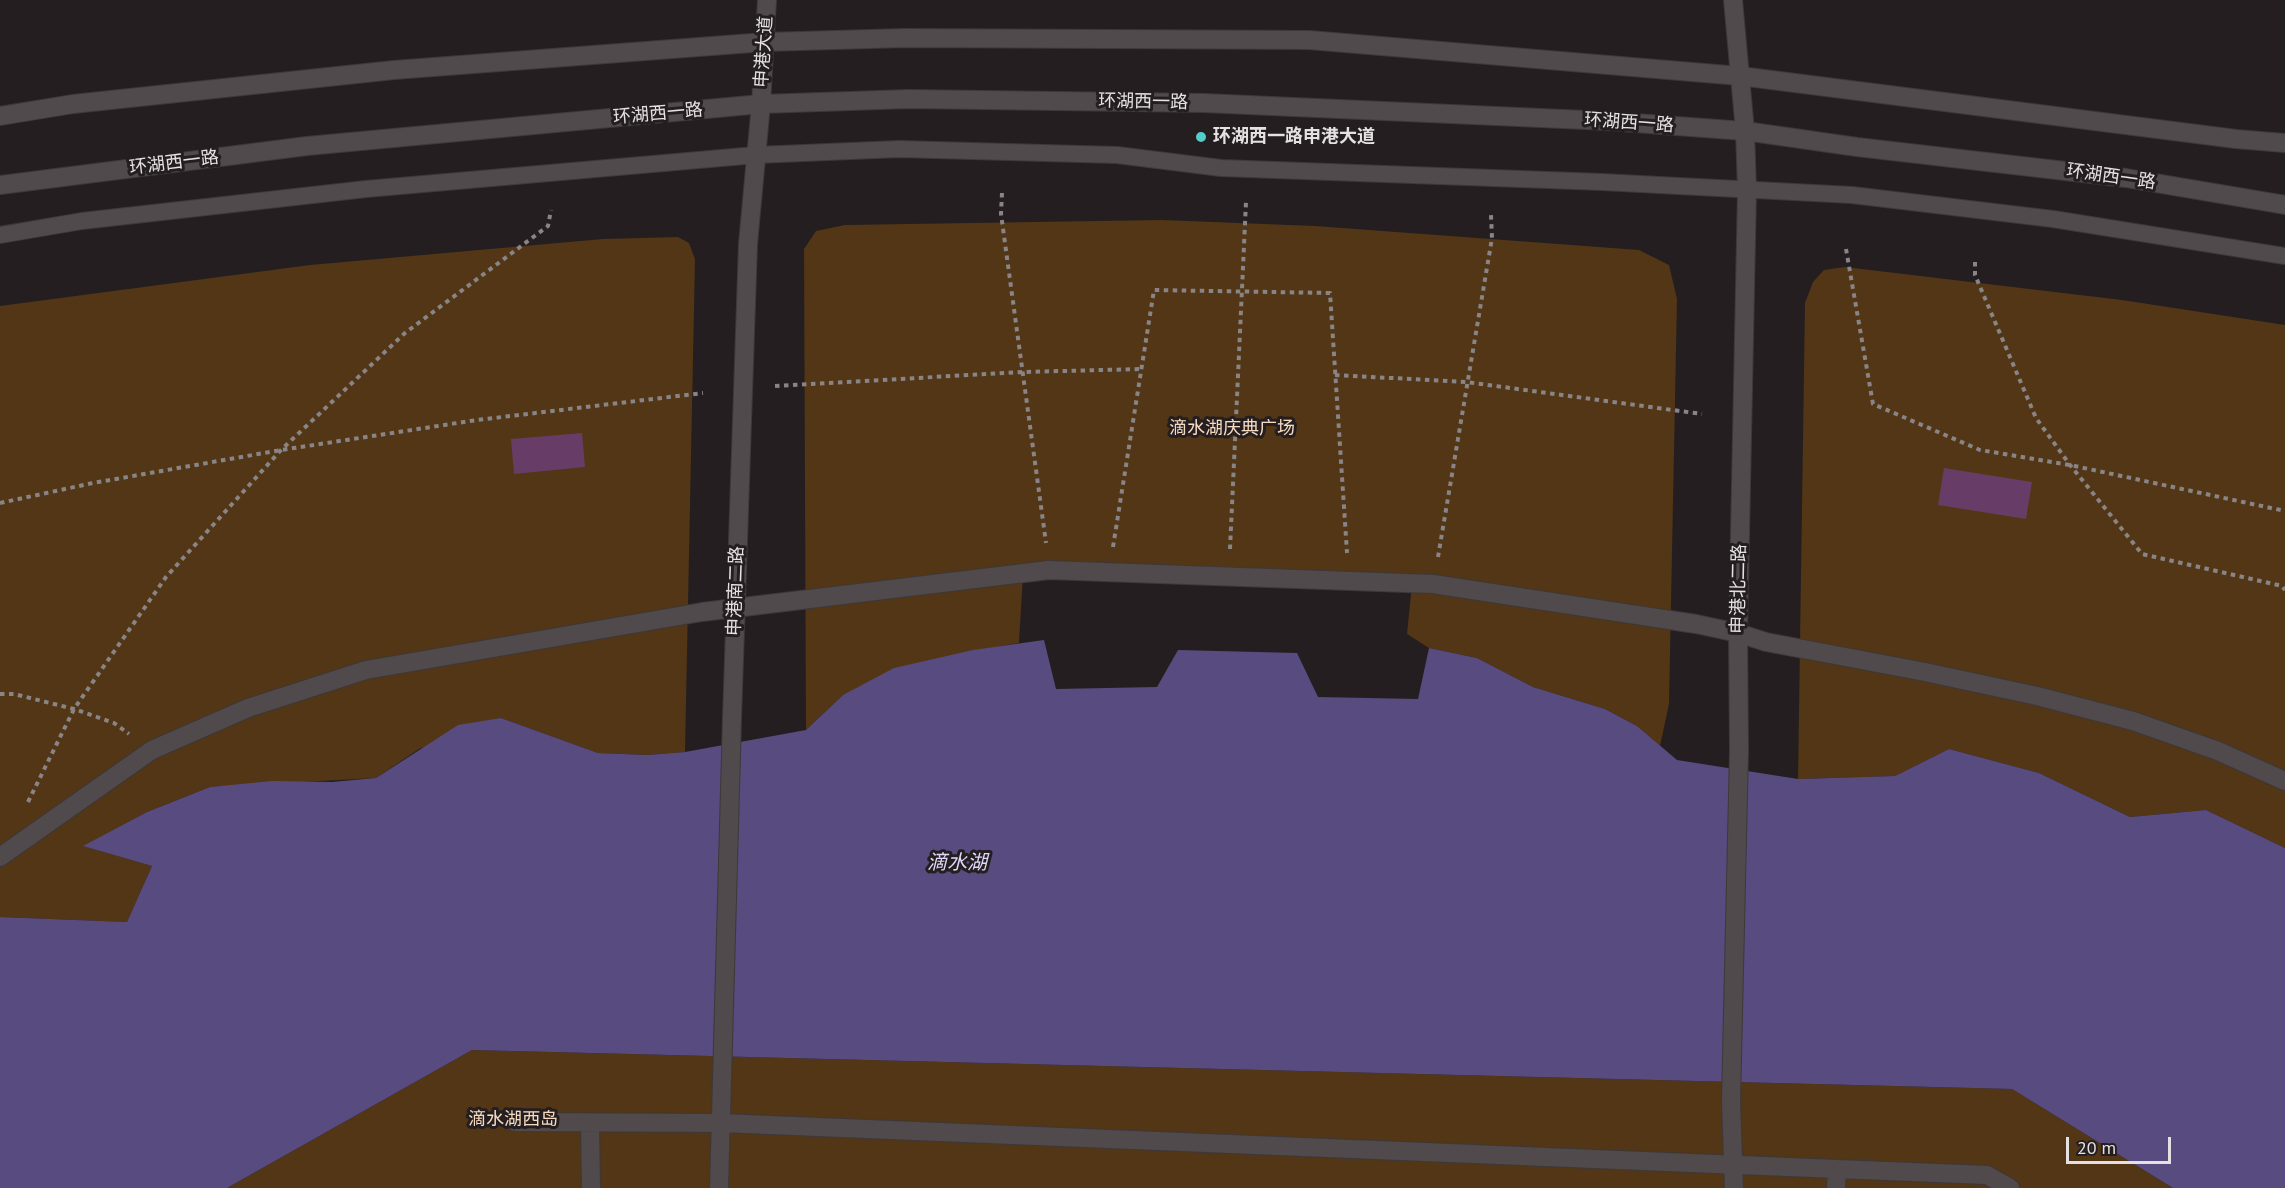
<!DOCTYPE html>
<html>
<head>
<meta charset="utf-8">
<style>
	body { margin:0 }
	#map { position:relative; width:2285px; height:1188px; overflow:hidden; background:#241e20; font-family:"PT Sans",sans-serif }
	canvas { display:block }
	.scale { position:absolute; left:2066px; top:1137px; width:105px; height:27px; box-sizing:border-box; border:3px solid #e5e1e2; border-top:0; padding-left:8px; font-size:18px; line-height:21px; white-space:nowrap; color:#e5e1e2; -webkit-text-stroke:4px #241e20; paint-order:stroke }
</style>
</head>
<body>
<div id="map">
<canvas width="2285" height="1188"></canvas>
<div class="scale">20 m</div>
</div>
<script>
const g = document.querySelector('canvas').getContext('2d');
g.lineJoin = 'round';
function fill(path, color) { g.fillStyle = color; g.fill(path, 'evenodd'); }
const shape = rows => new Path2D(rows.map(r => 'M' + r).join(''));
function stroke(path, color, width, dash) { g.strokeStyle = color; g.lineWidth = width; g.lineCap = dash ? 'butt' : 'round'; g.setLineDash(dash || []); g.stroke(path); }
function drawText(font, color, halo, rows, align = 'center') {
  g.font = font + ' "PT Sans","Noto Sans SC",sans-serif'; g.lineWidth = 6; g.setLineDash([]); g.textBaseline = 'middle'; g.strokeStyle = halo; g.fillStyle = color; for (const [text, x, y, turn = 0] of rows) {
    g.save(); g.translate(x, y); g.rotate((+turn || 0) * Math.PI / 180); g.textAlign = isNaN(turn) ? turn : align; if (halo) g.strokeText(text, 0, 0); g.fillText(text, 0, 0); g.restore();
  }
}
fill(shape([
	[1162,220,1315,226,1639,250,1669,265,1677,299,1669,704,1660,746,1637,726,1605,709,1533,687,1477,658,1429,648,1407,634,1412,584,1023,574,1019,643,973,651,843,695,806,730,804,249,816,231,845,225],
	[678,237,689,243,695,259,685,752,647,755,598,753,501,718,419,749,376,778,210,787,147,812,84,846,152,866,127,922,0,917,0,306,310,265,603,239],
	[1845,267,2122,300,2285,325,2285,848,2206,810,2130,817,2039,773,1949,749,1895,776,1798,779,1805,303,1813,282,1824,270],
	[472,1050,2012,1089,2173,1188,227,1188]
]), '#523615');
fill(shape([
	[1044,640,1056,689,1157,687,1178,650,1297,653,1318,697,1418,699,1429,648,1477,658,1533,687,1605,709,1637,726,1677,760,1798,779,1895,776,1949,749,2039,773,2130,817,2206,810,2285,848,2285,1188,2173,1188,2012,1089,472,1050,227,1188,0,1188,0,917,127,922,152,866,83,846,147,812,210,787,272,781,332,782,376,778,458,725,501,718,598,753,647,755,685,752,806,730,843,695,894,668,973,650]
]), '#584b80');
fill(shape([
	[582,433,585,467,514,474,511,439],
	[1944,468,2032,482,2026,519,1938,505]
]), '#673d67');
const lane = shape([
	[0,235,82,221,366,189,756,155,899,149,1117,155,1221,168,1602,182,1852,195,2053,219,2285,256]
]);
const street = shape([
	[0,857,152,750,248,708,366,670,702,612,1049,570,1433,584,1696,624,1738,633,1766,642,1925,672,2037,696,2133,721,2218,751,2285,781],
	[515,1122,721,1123,1837,1169,1987,1175,2010,1188],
	[590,1123,591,1188],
	[719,1188,732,718,748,244,761,104],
	[1734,1188,1731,1101,1739,751,1738,633,1747,190,1745,131],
	[1836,1188,1837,1169]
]);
const secondary = shape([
	[1733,0,1745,131],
	[761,104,767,0],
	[0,116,73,104,394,70,765,42,905,38,1309,40,1740,76,2236,139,2285,143],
	[0,185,307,146,761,104,909,99,1204,103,1608,121,1745,131,1857,147,2126,178,2285,205]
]);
stroke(lane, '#3d3839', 18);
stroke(street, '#3d3839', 20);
stroke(secondary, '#3d3839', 20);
stroke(shape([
	[1002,193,1001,214,1046,543],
	[1846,249,1873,404,1980,450,2070,465,2285,511],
	[1975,262,1975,275,2036,418,2070,465,2142,554,2282,586,2285,590],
	[1335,375,1466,382,1702,414],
	[775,386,1023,372,1142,369],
	[0,503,93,483,281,450,477,420,703,393],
	[1113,547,1154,290,1330,293,1347,553],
	[1230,549,1246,202],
	[1438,557,1492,238,1491,215],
	[0,694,14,694,74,709,114,723,129,734],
	[28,802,74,709,166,577,281,450,405,333,548,226,551,210]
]), '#898486', 4, [4.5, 4.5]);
stroke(lane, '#514a4c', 16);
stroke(street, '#514a4c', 18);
stroke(secondary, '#514a4c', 18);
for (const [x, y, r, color] of [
	[1201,137,6,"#53cdca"]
]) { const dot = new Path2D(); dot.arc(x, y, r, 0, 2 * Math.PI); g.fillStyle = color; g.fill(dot); stroke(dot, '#241e20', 2); }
drawText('18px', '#e5e1e2', '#241e20', [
	["申港大道",764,52,-86],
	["环湖西一路",1143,102,1],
	["环湖西一路",658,114,-5],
	["环湖西一路",1629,123,4],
	["环湖西一路",174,163,-7],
	["环湖西一路",2111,177,8],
	["申港北二路",1739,589,-89],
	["申港南二路",736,591,-88]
]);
drawText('bold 18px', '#e5e1e2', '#241e20', [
	["环湖西一路申港大道",1213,137]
], 'left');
drawText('18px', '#f6dbc0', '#241e20', [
	["滴水湖庆典广场",1232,429],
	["滴水湖西岛",513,1120]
]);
drawText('italic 20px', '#ded8fa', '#241e20', [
	["滴水湖",957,863]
]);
</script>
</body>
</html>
